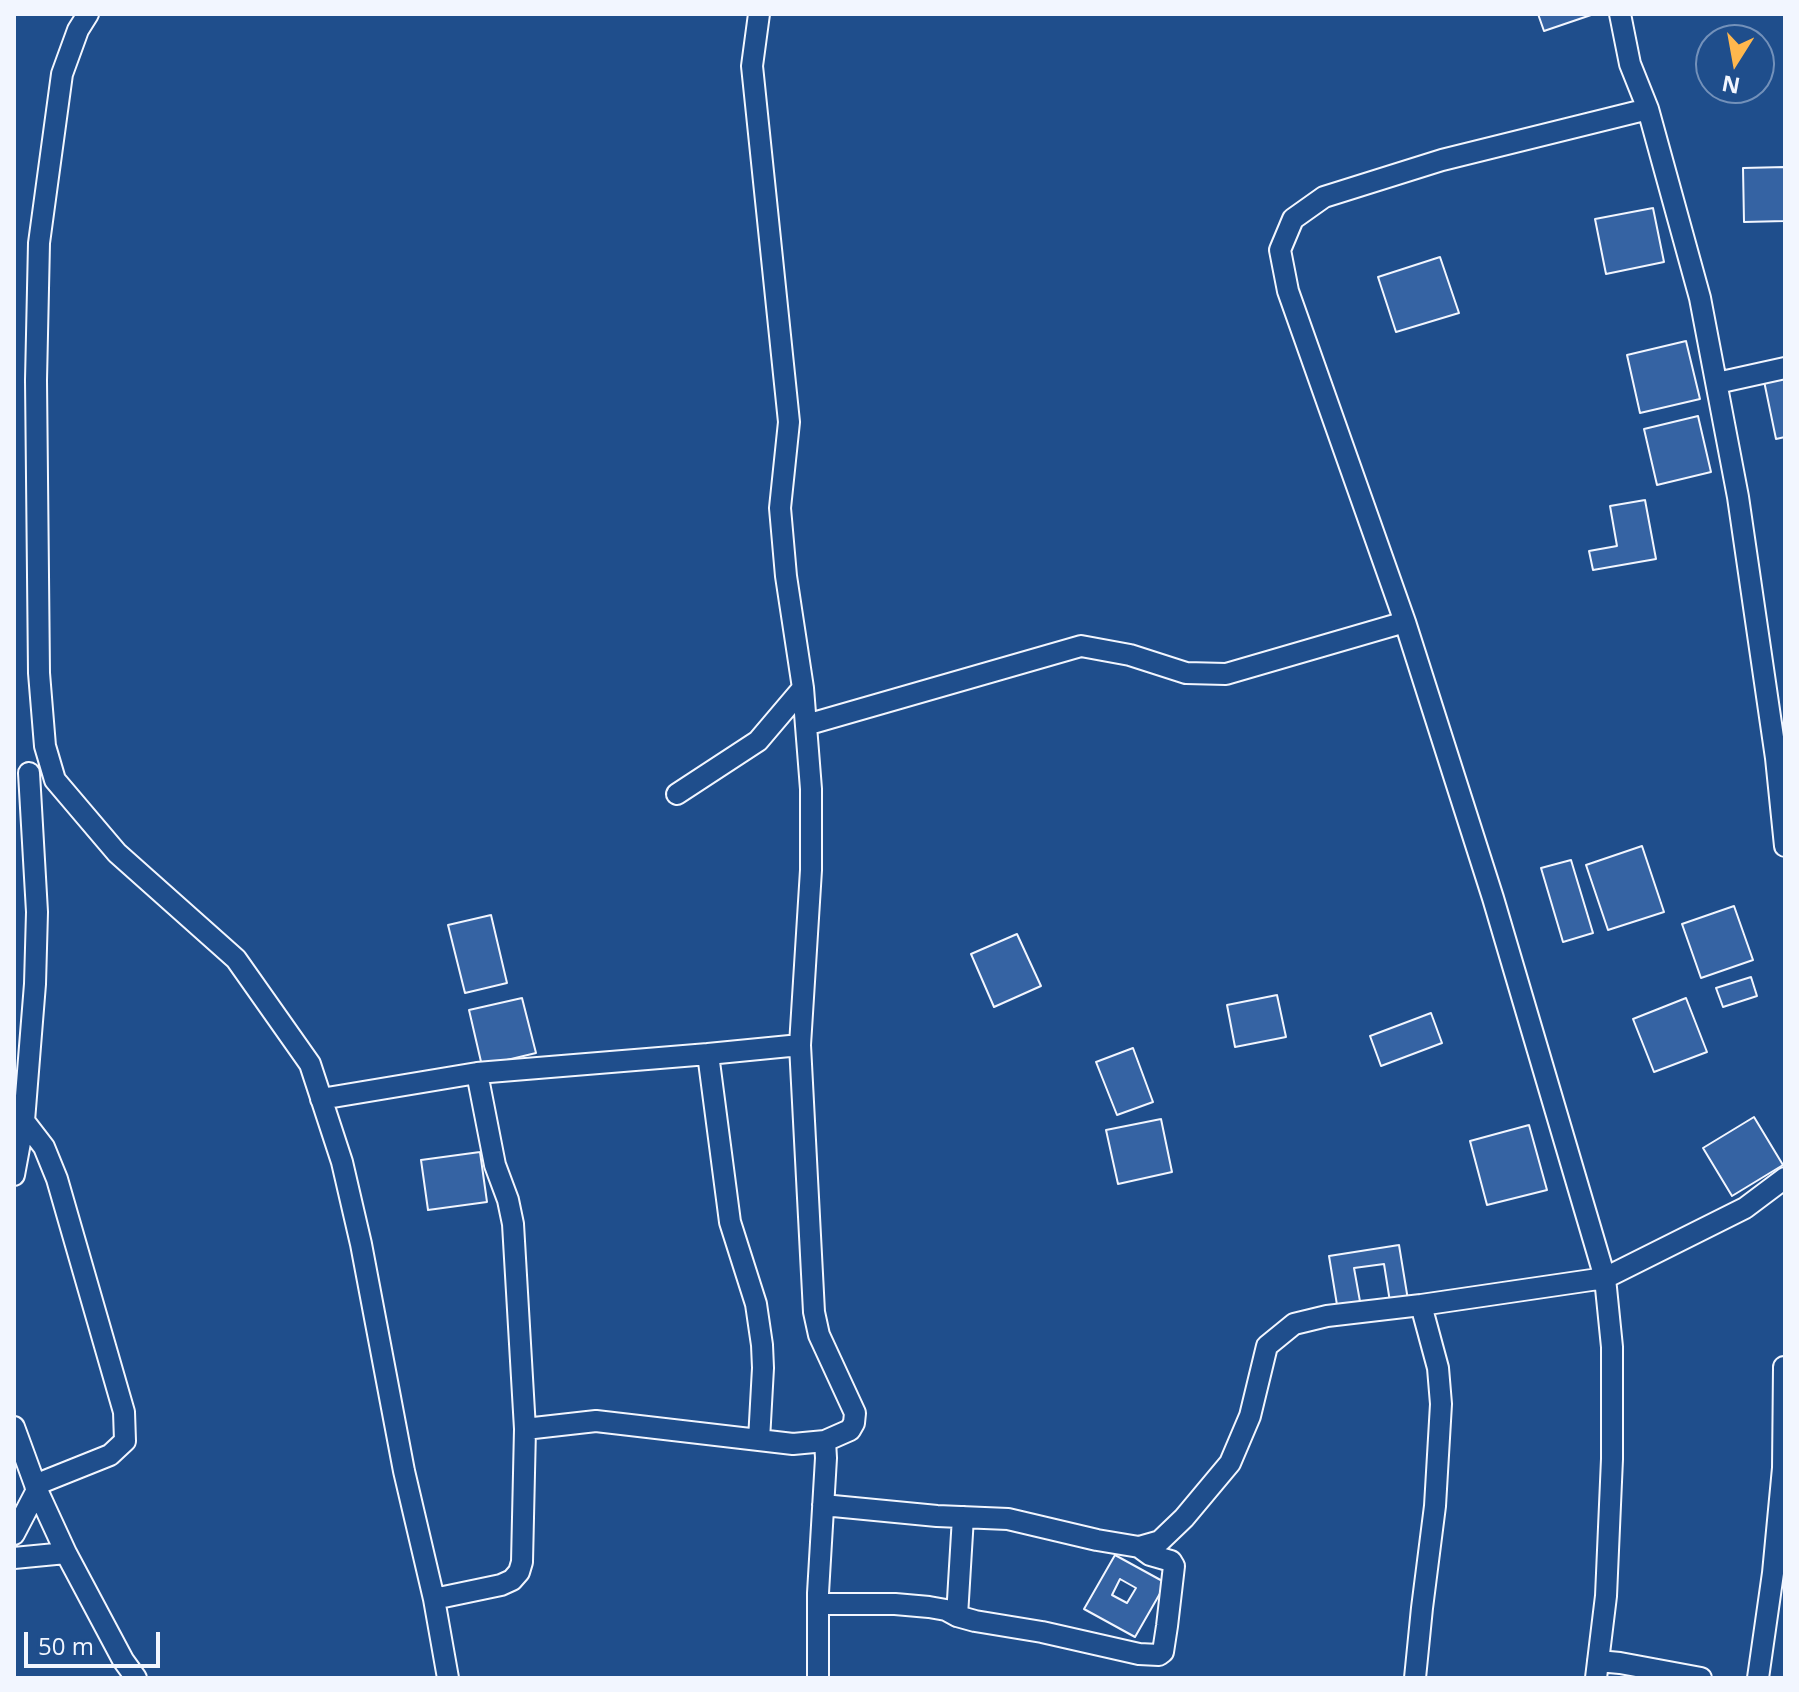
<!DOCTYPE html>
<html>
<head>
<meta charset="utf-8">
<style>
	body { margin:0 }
	#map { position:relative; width:1799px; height:1692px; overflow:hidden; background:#1f4e8c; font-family:"Open Sans",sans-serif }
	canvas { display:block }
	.frame { position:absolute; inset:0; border:16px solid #f2f6ff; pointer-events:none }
	.north { position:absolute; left:1695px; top:24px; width:80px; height:80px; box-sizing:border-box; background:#1f4e8c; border:2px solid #7391ba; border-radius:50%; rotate:191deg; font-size:22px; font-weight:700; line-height:32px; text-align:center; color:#f2f6ff }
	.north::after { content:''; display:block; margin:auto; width:28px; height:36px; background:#ffb74d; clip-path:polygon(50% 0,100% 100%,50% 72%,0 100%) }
	.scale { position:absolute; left:24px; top:1632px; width:136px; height:36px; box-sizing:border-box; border:4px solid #f2f6ff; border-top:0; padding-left:10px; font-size:24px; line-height:28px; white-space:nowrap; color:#f2f6ff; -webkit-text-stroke:6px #1f4e8c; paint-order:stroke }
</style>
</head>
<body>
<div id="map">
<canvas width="1799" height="1692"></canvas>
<div class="frame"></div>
<div class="north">N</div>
<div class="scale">50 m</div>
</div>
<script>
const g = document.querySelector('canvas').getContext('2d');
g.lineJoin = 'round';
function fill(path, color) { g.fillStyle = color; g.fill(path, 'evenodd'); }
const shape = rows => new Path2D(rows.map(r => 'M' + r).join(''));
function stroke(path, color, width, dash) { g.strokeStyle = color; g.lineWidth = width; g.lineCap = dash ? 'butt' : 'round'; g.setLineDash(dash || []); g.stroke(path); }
const building = shape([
	[1538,14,1594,14,1544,31,1538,14],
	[1785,167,1785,221,1744,222,1743,168,1785,167],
	[1653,208,1664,262,1606,274,1595,219,1653,208],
	[1440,257,1459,313,1396,332,1378,277,1440,257],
	[1686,341,1700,399,1640,413,1627,355,1686,341],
	[1785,377,1785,437,1776,439,1764,381,1785,377],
	[1698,416,1711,472,1657,485,1644,429,1698,416],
	[1645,500,1656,559,1593,570,1589,551,1617,546,1610,506,1645,500],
	[1642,846,1664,912,1608,930,1586,865,1642,846],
	[1571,860,1593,933,1563,942,1541,868,1571,860],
	[1734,906,1753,960,1701,978,1682,924,1734,906],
	[491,915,507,983,465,993,448,925,491,915],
	[1017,934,1041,986,994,1007,971,954,1017,934],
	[1751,977,1757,996,1723,1007,1716,988,1751,977],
	[1277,995,1286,1037,1235,1047,1227,1005,1277,995],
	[522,998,536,1053,482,1066,469,1010,522,998],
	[1686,998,1707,1052,1654,1072,1633,1019,1686,998],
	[1431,1013,1442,1043,1381,1066,1370,1036,1431,1013],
	[1133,1048,1153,1102,1117,1115,1096,1062,1133,1048],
	[1754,1117,1783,1165,1732,1196,1703,1148,1754,1117],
	[1161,1119,1172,1172,1118,1184,1106,1130,1161,1119],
	[1529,1125,1547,1190,1487,1205,1470,1141,1529,1125],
	[480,1152,487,1202,428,1210,421,1160,480,1152],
	[1399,1245,1408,1300,1390,1302,1384,1264,1354,1268,1361,1307,1338,1311,1329,1256,1399,1245],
	[1115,1555,1166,1583,1135,1637,1084,1609,1115,1555],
	[1120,1579,1136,1588,1127,1603,1112,1595,1120,1579]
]);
fill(building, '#3563a3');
stroke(building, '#f2f6ff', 2);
const minor = shape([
	[88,14,78,30,62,74,39,243,36,380,39,673,45,746,55,780,117,853,236,959,310,1064,342,1162,361,1244,404,1471,434,1599,448,1678],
	[759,14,752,66,789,422,780,508,786,576,803,688,811,789,811,870,800,1045,814,1312,819,1335,855,1413,854,1423,850,1430,825,1441],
	[1620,14,1630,64,1648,109,1700,298,1738,497,1776,758,1785,846],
	[1717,383,1785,368],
	[806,725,1081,646,1130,655,1186,673,1226,674,1405,622],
	[677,794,758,741,803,688],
	[708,1054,800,1045],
	[477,1073,708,1054,730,1222,756,1304,762,1345,763,1368,759,1440],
	[321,1099,477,1073,495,1165,508,1200,513,1224,525,1429,522,1562,519,1572,512,1580,501,1585,434,1599],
	[24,1121,44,1147,57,1179,124,1412,125,1441,110,1455,35,1485],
	[14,1175,24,1121,35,984,37,912,29,773],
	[14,1427,37,1490,66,1553,123,1660,136,1678],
	[525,1429,596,1421,793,1444,825,1441,826,1458,818,1593,818,1678],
	[823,1505,937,1516,1008,1519,1097,1540,1139,1547,1160,1541,1184,1518,1230,1463,1250,1416,1267,1346,1294,1324,1327,1316,1421,1305,1605,1278,1745,1208,1785,1178],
	[14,1534,37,1490],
	[14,1558,66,1553],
	[818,1604,895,1604,929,1607,946,1610,957,1616,975,1621,1042,1632,1139,1654,1159,1655,1163,1652,1167,1626,1174,1566,1171,1561,1150,1555,1139,1547],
	[957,1616,963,1517],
	[1598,1661,1620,1663,1701,1678],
	[1415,1678,1422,1608,1435,1506,1441,1404,1438,1368,1421,1305],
	[1596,1678,1606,1596,1612,1459,1612,1347,1605,1278,1493,898,1405,622,1288,291,1280,250,1293,219,1324,197,1442,160,1648,109],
	[1758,1678,1773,1573,1783,1468,1784,1367]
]);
stroke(minor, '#f2f6ff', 24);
stroke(minor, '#1f4e8c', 20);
</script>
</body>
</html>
